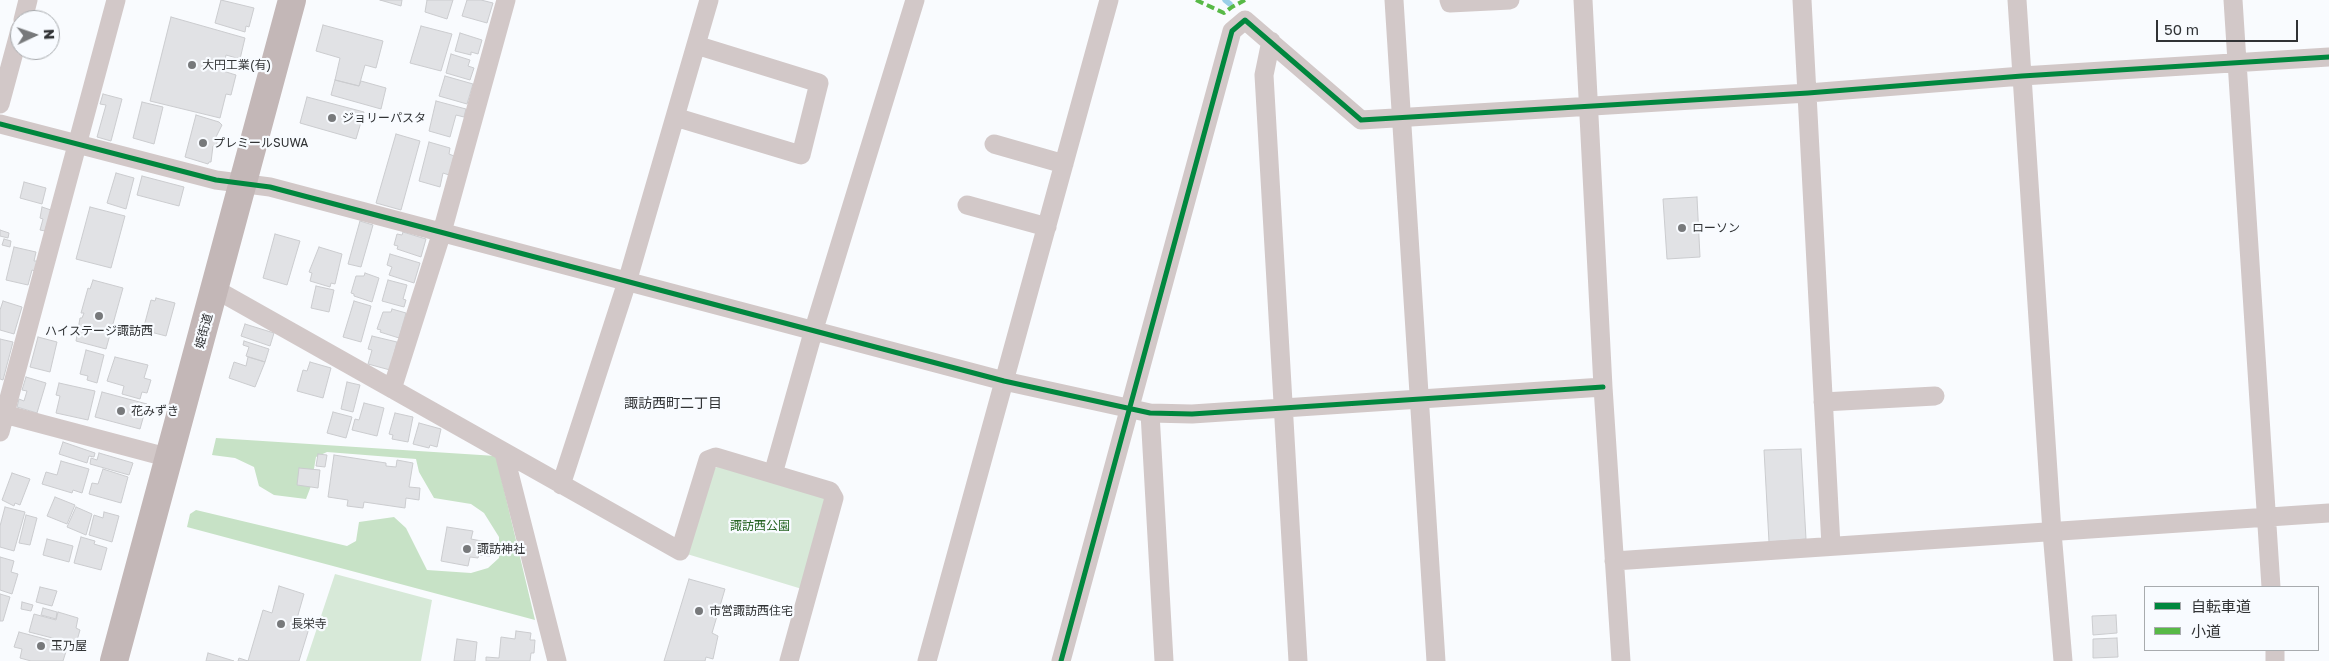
<!DOCTYPE html>
<html>
<head>
<meta charset="utf-8">
<style>
	body { margin:0 }
	#map { position:relative; width:2329px; height:661px; overflow:hidden; background:#f9fbfe; font-family:"Golos Text","Noto Sans JP",sans-serif }
	canvas { display:block }
	.legend { position:absolute; left:2144px; top:586px; width:175px; height:65px; box-sizing:border-box; background:#f8fbff; border:1px solid #a8abae; margin:0; padding:6px 9px; list-style:none; font-size:15px; color:#313335 }
	.legend li { display:flex; align-items:center; gap:10px; height:25px }
	.legend b { width:25px; border:1px solid #a8abae }
	.north { position:absolute; left:10px; top:10px; width:50px; height:50px; box-sizing:border-box; background:#f8fbff; border:1px solid #a8abae; border-radius:50%; rotate:87deg; font-size:14px; font-weight:700; line-height:20px; text-align:center; color:#313335 }
	.north::after { content:''; display:block; margin:auto; width:18px; height:22px; background:#77797b; clip-path:polygon(50% 0,100% 100%,50% 72%,0 100%) }
	.scale { position:absolute; left:2156px; top:20px; width:142px; height:22px; box-sizing:border-box; border:2px solid #313335; border-top:0; padding-left:6px; font-size:15px; line-height:18px; white-space:nowrap; color:#313335; -webkit-text-stroke:4px #f8fbff; paint-order:stroke }
</style>
</head>
<body>
<div id="map">
<canvas width="2329" height="661"></canvas>
<ul class="legend">
<li><b style="height:6px;background:#00873e"></b>自転車道</li>
<li><b style="height:6px;background:#58b947"></b>小道</li>
</ul>
<div class="north">N</div>
<div class="scale">50 m</div>
</div>
<script>
const g = document.querySelector('canvas').getContext('2d');
g.lineJoin = 'round';
function fill(path, color) { g.fillStyle = color; g.fill(path, 'evenodd'); }
const shape = rows => new Path2D(rows.map(r => 'M' + r).join(''));
function stroke(path, color, width, dash) { g.strokeStyle = color; g.lineWidth = width; g.lineCap = dash ? 'butt' : 'round'; g.setLineDash(dash || []); g.stroke(path); }
function drawText(font, color, halo, rows, align = 'center') {
  g.font = font + ' "Golos Text","Noto Sans JP",sans-serif'; g.lineWidth = 4.5; g.setLineDash([]); g.textBaseline = 'middle'; g.strokeStyle = halo; g.fillStyle = color; for (const [text, x, y, turn = 0] of rows) {
    g.save(); g.translate(x, y); g.rotate((+turn || 0) * Math.PI / 180); g.textAlign = isNaN(turn) ? turn : align; if (halo) g.strokeText(text, 0, 0); g.fillText(text, 0, 0); g.restore();
  }
}
fill(shape([
	[723,465,824,494,828,504,802,589,687,554,712,469],
	[335,574,432,600,421,661,306,661]
]), '#d7e9d8');
fill(shape([
	[216,438,496,456,535,620,187,527,190,514,196,510,347,546,356,541,359,522,394,517,406,528,427,570,471,573,488,568,499,558,499,537,484,513,471,504,434,498,419,472,416,459,327,452,316,457,311,486,306,499,274,495,259,486,254,467,235,458,212,455]
]), '#c7e2c6');
stroke(shape([
	[1225,0,1230,4]
]), '#9bcfe7', 5.5);
const building = shape([
	[221,0,254,8,249,27,246,26,245,32,215,23,221,0],
	[380,0,402,0,401,6,380,0],
	[427,0,453,0,447,19,425,12,427,0],
	[467,0,481,0,493,3,487,23,462,16,467,0],
	[171,17,245,38,240,59,226,55,223,71,236,75,231,95,226,94,220,118,150,101,171,17],
	[323,25,383,41,376,68,365,65,359,86,335,80,340,58,316,51,323,25],
	[421,26,452,34,441,71,410,63,421,26],
	[460,33,482,40,478,54,471,52,471,55,455,51,460,33],
	[451,54,470,60,468,66,474,68,470,80,446,73,451,54],
	[445,76,473,84,467,104,439,96,445,76],
	[335,80,359,86,361,81,386,88,381,109,331,95,335,80],
	[103,94,122,99,111,141,97,137,106,105,100,104,103,94],
	[307,97,364,112,356,139,300,123,307,97],
	[436,101,466,109,464,117,456,115,450,137,429,131,436,101],
	[142,102,163,107,154,144,133,138,142,102],
	[196,115,219,122,222,125,215,139,218,139,216,147,213,146,211,162,209,162,208,164,185,157,196,115],
	[396,134,420,141,401,210,376,203,396,134],
	[429,142,450,148,449,154,454,156,449,175,443,173,440,187,419,181,429,142],
	[116,173,134,178,126,209,107,203,116,173],
	[142,176,184,187,179,206,137,195,142,176],
	[24,182,46,188,42,204,20,198,24,182],
	[1697,197,1700,257,1667,259,1663,199,1697,197],
	[42,207,51,210,45,231,40,230,43,219,40,218,42,207],
	[90,207,125,216,111,268,76,259,90,207],
	[360,221,373,225,361,267,348,264,360,221],
	[0,230,9,233,8,238,0,236,0,230],
	[403,232,426,239,421,257,397,249,398,246,394,245,397,234,402,235,403,232],
	[275,234,300,241,287,285,263,278,275,234],
	[4,239,11,241,10,247,2,245,4,239],
	[14,247,36,252,34,261,37,261,35,271,32,270,28,285,6,280,14,247],
	[319,247,342,254,335,284,331,283,330,287,310,281,312,273,309,272,319,247],
	[390,254,420,263,414,283,389,275,392,267,387,265,390,254],
	[365,273,379,278,372,302,354,296,354,294,351,293,356,276,364,276,365,273],
	[93,280,123,288,106,349,76,341,80,318,82,318,84,313,81,313,88,288,90,289,93,280],
	[388,280,407,285,403,299,406,300,404,307,382,301,388,280],
	[316,286,334,290,329,312,311,308,316,286],
	[156,298,175,303,166,336,143,330,151,300,155,301,156,298],
	[3,301,22,307,14,334,0,330,0,310,3,301],
	[354,301,371,306,361,342,343,337,354,301],
	[392,309,406,313,399,338,380,332,381,330,377,329,383,312,391,312,392,309],
	[245,324,274,333,270,346,241,336,245,324],
	[372,336,397,342,390,370,368,364,372,350,368,349,372,336],
	[38,337,57,342,50,372,30,367,38,337],
	[0,339,13,342,3,380,0,379,0,339],
	[244,341,269,349,265,362,246,356,249,347,243,345,244,341],
	[86,350,104,355,97,383,87,380,88,376,80,374,86,350],
	[115,357,148,365,144,378,151,380,147,393,142,392,140,399,122,394,124,386,107,381,115,357],
	[248,357,265,362,255,387,229,378,234,362,246,366,248,357],
	[310,362,331,368,323,398,297,391,303,370,307,371,310,362],
	[26,377,46,383,37,413,17,407,19,399,24,401,27,391,22,390,26,377],
	[347,382,360,385,353,412,341,409,347,382],
	[59,383,95,391,88,420,56,413,60,396,56,395,59,383],
	[102,392,147,404,140,429,95,417,102,392],
	[364,403,384,408,377,436,352,430,355,419,359,420,364,403],
	[333,412,352,417,346,438,327,433,333,412],
	[395,413,413,417,408,442,392,439,393,435,389,434,395,413],
	[419,423,441,429,437,447,430,445,429,448,413,444,419,423],
	[63,442,95,453,94,457,89,456,87,463,59,454,63,442],
	[1801,449,1806,539,1769,542,1764,450,1801,449],
	[99,453,133,463,129,475,90,464,91,458,97,460,99,453],
	[318,454,327,455,325,467,316,466,318,454],
	[334,455,386,463,386,466,396,467,397,460,413,463,409,487,420,488,419,500,406,498,405,508,364,502,363,508,347,506,348,500,328,497,334,455],
	[61,461,89,469,82,493,73,490,72,493,42,484,46,472,57,475,61,461],
	[299,468,320,470,318,488,297,485,299,468],
	[103,469,128,477,121,503,89,494,92,483,98,484,103,469],
	[12,473,30,479,20,505,15,503,14,506,2,500,12,473],
	[55,497,75,505,67,524,47,516,55,497],
	[5,507,25,512,14,551,0,547,0,526,5,507],
	[76,507,92,514,86,535,67,527,76,507],
	[104,512,119,516,112,542,89,535,94,515,103,518,104,512],
	[26,515,37,518,30,545,19,543,26,515],
	[447,527,473,531,471,539,492,543,490,556,479,555,478,558,470,557,468,566,441,561,447,527],
	[81,537,95,541,94,544,107,548,101,570,74,563,81,537],
	[47,539,73,546,69,562,43,555,47,539],
	[0,557,14,561,11,572,18,574,12,594,0,590,0,557],
	[689,579,725,589,712,633,718,636,713,659,706,657,705,661,664,661,689,579],
	[279,586,304,594,296,622,310,625,299,661,238,661,239,658,248,661,263,610,272,613,279,586],
	[40,587,57,591,52,606,36,602,40,587],
	[0,594,10,597,3,621,0,621,0,594],
	[22,602,33,605,31,611,21,609,22,602],
	[43,608,57,612,56,619,41,615,43,608],
	[58,612,78,618,76,628,80,630,76,644,29,632,34,614,56,620,58,612],
	[2116,615,2117,633,2093,635,2092,616,2116,615],
	[516,631,531,633,530,640,535,640,534,653,531,653,530,661,486,661,486,657,499,658,501,637,515,639,516,631],
	[19,632,68,645,63,661,31,661,20,658,22,649,14,647,19,632],
	[2117,638,2118,657,2093,658,2093,639,2117,638],
	[457,639,477,642,475,661,454,661,457,639],
	[208,653,234,661,206,661,208,653]
]);
fill(building, '#e1e2e5');
stroke(building, '#cbcccf', 1);
stroke(shape([
	[1394,0,1436,661],
	[1449,0,1450,3,1510,0],
	[1583,0,1603,387,1621,661],
	[1802,0,1831,546],
	[2017,0,2052,532,2063,661],
	[2233,0,2271,587],
	[23,20,28,0],
	[1271,41,1264,75,1298,661],
	[0,104,20,30],
	[675,117,801,155,819,83,696,45],
	[0,124,216,180,270,187,1004,381,1150,413,1192,414,1603,387],
	[994,144,1064,164],
	[967,205,1047,227],
	[215,289,680,551,708,460,716,457,773,474],
	[392,389,442,232,506,0],
	[1823,402,1935,396],
	[0,413,170,458],
	[1150,413,1164,661],
	[0,432,116,0],
	[504,453,557,661],
	[561,485,627,282,709,0],
	[1614,561,2329,513],
	[2275,650,2275,661],
	[789,661,834,498,830,491,773,474,814,329,915,0],
	[927,661,1109,0],
	[1061,661,1232,31,1245,20,1361,120,1808,93,2022,76,2329,57]
]), '#d2c8c8', 19);
stroke(shape([
	[114,661,292,0]
]), '#c3b7b7', 28);
stroke(shape([
	[1196,0,1224,13,1232,7,1245,0]
]), '#58b947', 4, [8, 4]);
stroke(shape([
	[0,124,216,180,270,187,1004,381,1150,413,1192,414,1603,387],
	[1061,661,1232,31,1245,20,1361,120,1808,93,2022,76,2329,57]
]), '#00873e', 5);
for (const [x, y, r, color] of [
	[192,65,5,"#77797b"],
	[332,118,5,"#77797b"],
	[203,143,5,"#77797b"],
	[1682,228,5,"#77797b"],
	[99,316,5,"#77797b"],
	[121,411,5,"#77797b"],
	[467,549,5,"#77797b"],
	[699,611,5,"#77797b"],
	[281,624,5,"#77797b"],
	[41,646,5,"#77797b"]
]) { const dot = new Path2D(); dot.arc(x, y, r, 0, 2 * Math.PI); g.fillStyle = color; g.fill(dot); stroke(dot, '#f8fbff', 2); }
drawText('12px', '#313335', '#f8fbff', [
	["大円工業(有)",202,65],
	["ジョリーパスタ",342,118],
	["プレミールSUWA",213,143],
	["ローソン",1692,228],
	["ハイステージ諏訪西",99,331,"center"],
	["花みずき",131,411],
	["諏訪神社",477,549],
	["市営諏訪西住宅",709,611],
	["長栄寺",291,624],
	["玉乃屋",51,646]
], 'left');
drawText('12px', '#313335', '#f8fbff', [
	["姫街道",204,331,-75]
]);
drawText('12px', '#256322', '#f8fbff', [
	["諏訪西公園",760,526]
]);
drawText('14px', '#313335', '#f8fbff', [
	["諏訪西町二丁目",673,404]
]);
</script>
</body>
</html>
